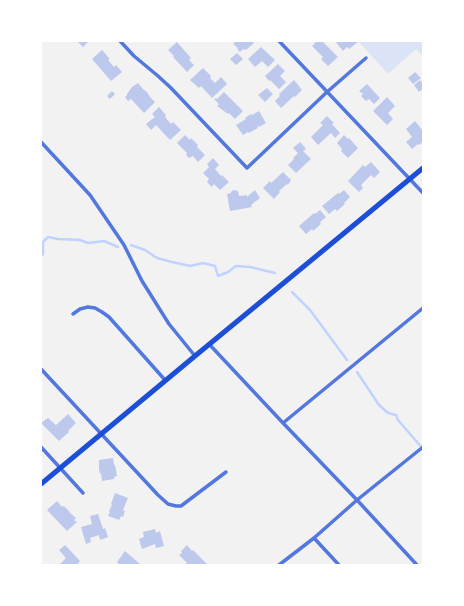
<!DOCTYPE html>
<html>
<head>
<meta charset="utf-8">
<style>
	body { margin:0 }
	#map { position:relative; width:464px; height:606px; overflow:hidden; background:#f2f2f2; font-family:Overpass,sans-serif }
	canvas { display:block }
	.frame { position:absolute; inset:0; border:42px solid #fff; pointer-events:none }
</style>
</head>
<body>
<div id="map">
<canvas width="464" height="606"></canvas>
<div class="frame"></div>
</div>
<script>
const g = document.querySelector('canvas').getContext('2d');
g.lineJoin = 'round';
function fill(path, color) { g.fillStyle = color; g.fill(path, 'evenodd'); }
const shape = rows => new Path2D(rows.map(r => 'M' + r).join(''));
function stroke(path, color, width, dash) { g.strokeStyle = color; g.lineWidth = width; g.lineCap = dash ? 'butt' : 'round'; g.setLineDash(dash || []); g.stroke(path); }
fill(shape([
	[358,41,423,41,423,56,416,49,388,74]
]), '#dbe4f7');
stroke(shape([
	[131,245,145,250,157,258,172,262,190,266,203,263,215,266,218,276,228,272,236,266,250,267,275,273],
	[41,256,43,254,43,242,48,237,58,239,80,240,88,243,104,241,118,247],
	[292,292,310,310,347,360],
	[357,372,379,405,388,413,396,415,398,420,423,449]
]), '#bfd3fe', 2.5);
fill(shape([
	[77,41,89,41,83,47],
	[236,41,252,41,254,43,246,50,245,49,244,50,243,49,240,52,237,49,238,48,233,44],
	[317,41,322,41,338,57,328,66,321,59,323,57,312,46],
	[335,41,357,41,358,42,349,49,347,47,343,51],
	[177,42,191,58,189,60,194,65,187,72,173,57,174,56,168,50],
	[261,47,275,60,268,67,262,61,255,67,248,59],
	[102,50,110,59,108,60,114,67,116,65,122,72,111,81,92,59],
	[237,53,243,59,236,65,230,59],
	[278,64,285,71,280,76,286,82,279,89,270,80,269,81,265,76],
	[203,68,211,76,210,78,215,83,221,77,227,84,212,98,201,86,199,88,190,80],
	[415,72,421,78,413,84,408,78],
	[294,80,302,90,295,97,294,96,281,108,275,101,280,96,279,94],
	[420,80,423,84,423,89,419,92,414,85],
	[138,83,143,89,147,92,150,97,155,102,144,113,131,99,128,101,125,97,127,95,127,94,132,87],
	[367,84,380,98,374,104,369,99,366,101,361,96,363,94,359,91],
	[267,88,273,94,265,102,258,95],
	[112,91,115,94,110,99,107,96],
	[224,92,243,111,235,119,229,113,228,114,217,106,219,104,214,99,216,98,217,99],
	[387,97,395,106,388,113,393,119,387,125,373,111],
	[159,107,166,115,165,117,171,124,173,122,181,130,170,140,156,125,151,130,146,124,155,117,152,114],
	[259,111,266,123,259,127,258,126,257,127,258,128,249,133,248,132,243,135,236,125,246,119,245,118,251,114,252,115],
	[327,116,334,123,332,124,340,133,335,138,331,133,318,145,311,137,323,125,320,123],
	[415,121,423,131,423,142,419,145,418,144,412,149,406,142,412,137,406,129],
	[185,135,190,140,191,138,198,145,197,147,205,155,198,162,193,156,189,158,186,155,187,153,177,143],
	[344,135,348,139,349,138,358,148,348,158,341,151,342,149,337,143],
	[300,142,306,149,303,151,311,159,296,173,288,165,294,159,293,158,298,153,293,148],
	[213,158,219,165,215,169,221,176,222,175,229,182,220,190,214,184,212,187,207,182,209,179,203,173,209,167,207,164],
	[371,162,380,172,374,178,371,175,361,185,363,188,359,192,348,181,363,165,365,167],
	[283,172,291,180,288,185,287,184,279,191,280,192,274,199,263,188,270,181,271,183],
	[233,190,238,191,239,196,247,195,247,197,255,190,260,198,251,205,252,207,230,211,227,194,231,193,231,192],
	[344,190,350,197,344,203,345,204,337,211,335,209,329,214,322,206,338,193,339,194],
	[320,210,326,217,320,222,321,224,313,231,312,229,306,234,299,226,314,213,315,214],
	[68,414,76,423,68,431,69,432,59,441,41,423,48,418,56,425],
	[113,458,114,465,115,465,117,476,114,477,114,479,102,481,101,473,100,474,99,469,99,460],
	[115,493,128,498,123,510,125,511,123,517,121,516,119,520,108,516,110,512,109,511,112,505,111,504],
	[57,501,62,507,63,506,65,507,69,511,69,512,76,518,74,520,77,522,67,531,47,510],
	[98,514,103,529,105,528,108,537,100,540,99,535,90,538,91,542,86,544,81,527,92,524,90,516],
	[155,529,156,533,160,531,164,546,156,548,155,544,142,549,139,539,144,537,143,532],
	[65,545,80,561,77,565,59,565,66,558,59,550],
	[187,545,192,551,193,550,208,565,184,565,187,563,179,555,182,553,181,551],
	[125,551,140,564,139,565,118,565,119,564,117,562]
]), '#bdc9ec');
stroke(shape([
	[120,41,134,56,158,76,171,88,247,168,327,92,366,58],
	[279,41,423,193],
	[41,142,90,195,124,245,142,281,169,324,195,356],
	[73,314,80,309,88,307,95,308,102,312,109,317,165,380],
	[209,344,283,423,357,500,417,565],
	[41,369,158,495,168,504,176,506,181,506,226,472],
	[283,423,423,308],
	[41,447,83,493],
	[314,538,339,565],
	[279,565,314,538,357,500,423,447]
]), '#5277de', 3.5);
stroke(shape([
	[41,484,195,356,280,286,423,168]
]), '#1d4ed8', 5);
</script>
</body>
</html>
